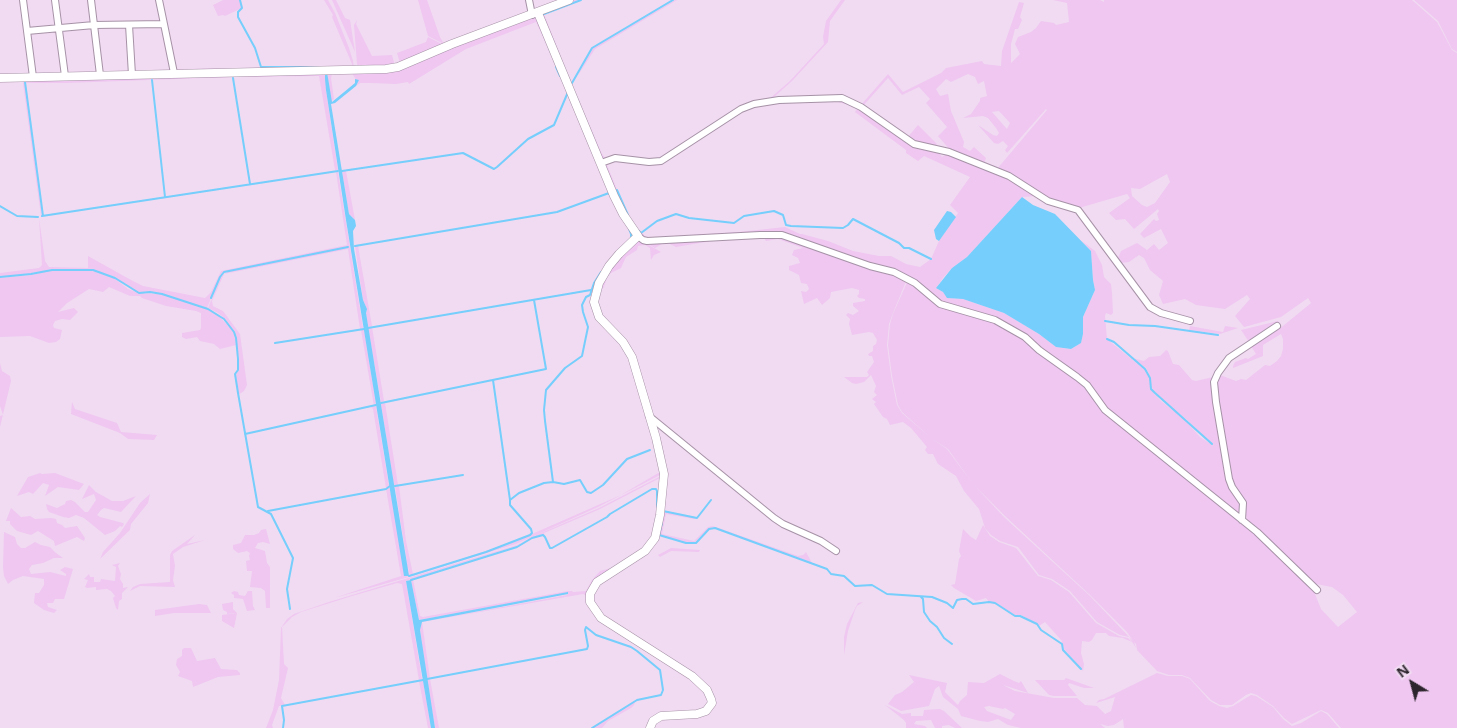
<!DOCTYPE html>
<html>
<head>
<meta charset="utf-8">
<style>
	body { margin:0 }
	#map { position:relative; width:1457px; height:728px; overflow:hidden; background:#f1dbf2; font-family:"Noto Sans",sans-serif }
	canvas { display:block }
	.north { position:absolute; left:1387px; top:658px; width:50px; height:50px; -webkit-text-stroke:4px #f1dbf2; paint-order:stroke; rotate:323deg; font-size:14px; font-weight:700; line-height:20px; text-align:center; color:#2d252d }
	.north::after { content:''; display:block; margin:auto; width:18px; height:22px; background:#2d252d; clip-path:polygon(50% 0,100% 100%,50% 72%,0 100%) }
</style>
</head>
<body>
<div id="map">
<canvas width="1457" height="728"></canvas>
<div class="north">N</div>
</div>
<script>
const g = document.querySelector('canvas').getContext('2d');
g.lineJoin = 'round';
function fill(path, color) { g.fillStyle = color; g.fill(path, 'evenodd'); }
const shape = rows => new Path2D(rows.map(r => 'M' + r).join(''));
function stroke(path, color, width, dash) { g.strokeStyle = color; g.lineWidth = width; g.lineCap = dash ? 'butt' : 'round'; g.setLineDash(dash || []); g.stroke(path); }
fill(shape([
	[223,0,239,0,242,8,225,16,223,15,218,16,213,5],
	[324,0,328,0,335,13,349,48,353,61,354,69,174,71,176,69,351,67,352,64,332,17,333,15],
	[332,0,336,0,345,18,350,20,355,52],
	[418,0,427,0,440,37,444,44,531,13,444,44,428,36],
	[572,0,578,0,544,14,571,83,602,154,606,159,603,160,541,17,543,12],
	[675,0,677,0,595,49,575,80,593,48],
	[841,0,845,0,830,21,828,42,792,81,774,97,768,100,790,81,824,44,823,37,826,21],
	[1053,0,1100,0,1104,2,1104,0,1412,0,1437,22,1452,50,1457,53,1457,728,1341,728,1328,713,1321,710,1292,724,1284,718,1273,706,1257,695,1251,693,1246,695,1232,705,1220,705,1211,700,1190,678,1182,675,1169,675,1157,671,1137,650,1136,644,1134,642,1136,648,1129,637,1120,635,1097,622,1070,591,1052,579,1039,575,1018,547,1000,541,991,535,985,528,979,509,964,491,956,476,938,464,933,454,928,454,925,450,927,447,911,428,903,422,890,425,887,419,883,417,874,404,876,402,872,399,877,395,874,392,876,386,871,375,864,382,856,384,852,383,844,377,867,377,869,375,867,372,874,362,872,356,869,356,868,354,873,351,873,346,876,344,877,340,873,333,869,332,852,335,849,324,850,319,846,315,848,313,853,315,859,311,853,306,853,303,865,301,865,299,859,298,857,296,859,294,859,290,852,288,831,292,830,298,822,305,817,298,804,304,801,291,806,292,809,289,807,284,801,283,799,275,789,270,789,266,800,263,798,258,792,255,794,250,803,248,778,239,766,241,764,238,717,240,676,247,670,244,662,244,655,248,648,244,779,236,882,270,907,279,893,313,889,324,887,345,891,376,897,405,902,413,931,438,947,449,973,484,1004,517,1090,596,1133,641,1127,632,1091,596,1005,516,973,484,948,449,931,438,902,412,898,405,892,376,888,345,890,324,893,314,908,280,934,301,988,318,1018,334,1077,377,1100,405,1241,521,1313,589,1321,609,1338,627,1357,612,1343,595,1332,587,1316,584,1247,521,1245,506,1232,483,1216,383,1220,375,1236,381,1241,379,1246,380,1265,365,1270,366,1277,361,1281,356,1283,349,1283,339,1281,334,1263,345,1263,356,1233,368,1233,366,1235,362,1246,358,1248,359,1256,354,1251,346,1283,326,1311,303,1308,298,1281,317,1244,327,1235,316,1250,299,1247,295,1225,309,1196,305,1185,299,1163,304,1159,295,1163,281,1150,270,1144,258,1139,255,1129,262,1121,263,1118,258,1121,251,1137,243,1147,250,1154,244,1159,250,1168,243,1161,229,1144,238,1140,234,1154,219,1156,221,1159,220,1157,214,1159,211,1158,209,1134,229,1125,219,1116,220,1109,213,1130,198,1127,194,1079,208,1049,199,997,169,1047,110,1046,109,1007,153,1005,150,1008,146,1003,141,998,144,994,143,978,125,993,135,997,136,999,133,996,128,988,118,983,116,963,118,971,114,980,101,980,98,987,96,984,81,978,84,975,77,968,74,951,82,946,79,936,89,940,96,948,94,951,111,964,142,963,147,970,151,974,147,986,158,984,164,951,151,938,136,947,127,926,103,930,99,919,87,902,95,888,78,863,106,861,105,888,74,903,92,941,73,946,68,982,61,984,64,1001,66,1002,51,1019,2,1024,3,1020,17,1022,20,1018,29,1015,29,1011,44,1011,63,1020,54,1015,44,1018,37,1031,32,1036,28,1041,21,1054,23,1056,25,1069,22,1067,3],
	[999,111,1010,123,1007,129,992,112],
	[1167,174,1170,182,1155,203,1147,207,1142,205,1132,196,1131,188,1140,189],
	[1414,0,1457,0,1457,52,1452,49,1438,21],
	[534,15,540,21,570,89,597,156,595,161,569,92,536,22,466,49,409,84,408,82,396,84,371,83,360,83,356,86,359,80,356,80,352,73,332,74,331,78,334,99,331,102,327,72,326,72,326,90,338,170,335,170,319,76,231,77,66,83,26,83,25,81,42,215,41,216,23,83,24,79,386,70,401,67,460,42],
	[357,20,356,24,372,56,392,55,395,66,359,67,357,64,354,25],
	[428,37,444,45,400,63,397,53,426,42],
	[835,99,853,103,915,146,938,152,942,157,948,153,1006,176,1037,196,1022,197,967,257,952,268,943,278,936,288,943,292,948,298,963,299,1004,313,1039,334,1056,347,1071,349,1081,343,1083,334,1083,317,1095,290,1093,280,1091,251,1082,241,1095,251,1102,265,1104,277,1111,284,1112,293,1113,313,1111,315,1106,313,1105,316,1107,339,1145,370,1150,379,1151,390,1161,401,1182,417,1200,437,1214,446,1186,419,1161,399,1151,387,1151,378,1146,368,1132,358,1144,361,1149,357,1160,356,1166,350,1168,351,1173,364,1179,365,1192,380,1196,381,1213,377,1214,399,1226,477,1232,490,1241,501,1242,507,1240,511,1236,513,1129,428,1104,406,1083,379,1040,348,1022,333,988,315,941,302,914,281,894,270,866,263,780,233,643,239,638,235,624,214,604,165,607,162,616,159,650,163,664,161,742,110,752,106,771,102],
	[834,101,853,106,857,109,855,112,906,150,906,153,918,161,924,156,970,177,950,205,958,213,939,241,931,259,920,267,906,264,891,256,879,256,853,251,828,241,802,234,800,234,785,227,739,232,646,238,642,232,639,232,629,219,607,165,618,160,653,164,662,162,742,110,753,106,765,103],
	[918,125,937,144,933,148,919,144,907,138],
	[342,171,346,171,355,220,349,214],
	[336,172,338,172,363,328,360,329,348,249,224,274,212,301,213,306,223,311,240,334,247,385,244,391,238,395,236,374,239,370,239,359,234,332,224,318,218,313,208,308,222,275,229,271,348,247,224,272,220,277,207,308,162,294,150,292,141,293,162,294,207,309,217,314,234,332,236,345,220,349,214,344,200,341,197,337,186,339,182,337,182,333,200,330,201,328,201,313,196,311,166,306,142,298,140,296,130,296,109,287,103,292,89,289,67,303,58,312,74,308,78,312,70,320,62,319,55,321,53,325,54,328,62,330,60,339,56,342,49,343,30,336,0,337,0,278,31,275,52,270,93,271,114,278,128,289,136,292,115,277,93,270,52,269,31,274,0,277,0,273,39,268,42,265,39,218,45,261,49,267,88,268,88,256,131,280,143,286,205,298,211,292,221,271,347,245],
	[638,239,647,242,647,244,661,252,654,255,651,260,650,248,645,245,638,246,637,250,626,257,621,268,611,273,607,277,604,287,598,294,596,302,599,310,630,347,642,380,640,382,629,349,599,316,595,302,598,289,611,266,620,255],
	[355,246,358,246,372,326,368,327,366,313,367,309,363,300],
	[1278,321,1279,323,1249,342,1241,330],
	[1190,326,1223,332,1225,326,1238,328,1220,334,1189,330],
	[372,327,384,401,381,402,368,328],
	[364,329,376,405,374,406,361,330],
	[0,363,2,371,10,376,11,381,0,427,0,416,3,415,0,406],
	[72,402,75,409,117,423,121,432,157,435,154,440,128,439,120,433,71,414],
	[385,403,398,485,394,486,381,404],
	[376,406,389,486,410,576,516,541,621,495,660,472,660,475,598,507,516,544,409,577,334,598,401,576,386,489,389,486,386,488,373,409,371,407],
	[40,473,42,474,55,473,84,484,79,490,58,487,45,496,49,485,43,483,33,494,29,492,17,496,28,477],
	[659,477,662,478,661,491,658,522,654,538,644,550,596,581,589,594,589,602,600,619,676,667,699,683,710,699,710,703,705,710,697,713,661,714,655,717,650,723,649,728,646,728,653,716,659,713,701,711,708,705,707,696,698,685,682,672,678,672,676,668,603,623,591,610,587,596,583,594,422,622,430,678,427,679,420,630,422,622,567,595,568,593,419,620,411,580,413,579,420,616,423,617,568,591,572,591,573,592,586,591,592,580,600,571,615,567,635,555,650,542,655,530,658,514,657,499,660,480,658,479,600,509,544,533,545,536,544,535,532,538,517,546,406,581,422,679,419,680,402,584,397,583,352,596,301,612,292,617,282,627,284,664,288,668,281,698,285,705,279,706,272,725,273,728,266,728,273,710,279,680,281,628,287,619,294,614,329,602,517,545,534,536,599,508],
	[89,485,96,492,112,501,123,501,136,496,121,512,104,508,101,510,97,515,100,517,123,523,124,524,122,527,120,526,115,531,105,535,84,518,76,515,69,518,63,517,49,512,47,509,46,504,57,508,65,504,66,501,71,500,75,502,85,512,88,512,96,500,94,494,82,499],
	[399,486,406,541,413,574,409,575,395,487],
	[150,494,148,503,131,524,130,530,100,559,103,552,120,533,140,503],
	[11,508,21,517,30,516,35,519,51,518,56,519,57,523,62,525,65,528,77,526,85,538,84,541,77,537,55,546,54,541,38,531,31,535,17,531,10,524,10,521,6,521],
	[663,511,697,518,694,519,666,514,662,534,694,541,708,527,713,526,798,556,803,555,806,552,812,563,713,527,708,529,695,542,686,543,660,535,664,515],
	[983,525,990,536,999,542,1016,548,1038,576,1051,580,1069,592,1096,623,1119,636,1128,638,1132,642,1123,638,1109,636,1106,633,1096,633,1092,640,1089,642,1082,641,1081,653,1084,664,1083,671,1064,649,1061,643,1062,641,1045,622,1039,626,1021,615,1015,615,998,605,989,602,986,598,976,601,954,588,951,585,955,584,959,559,961,556,959,551,963,529,971,537,976,540],
	[266,529,270,544,263,542,258,543,255,548,265,551,267,563,270,567,270,608,266,608,265,591,261,588,250,587,252,571,247,571,246,561,250,560,249,556,250,553,247,551,238,553,233,549,233,545,241,543,245,535,254,535,259,533,261,530],
	[4,532,15,537,17,544,21,548,25,548,35,542,41,545,50,547,56,553,63,558,54,558,43,563,32,565,29,569,31,574,50,572,66,576,66,574,60,570,65,567,73,569,64,599,55,599,53,603,47,603,48,607,57,610,54,613,44,610,34,603,35,593,39,593,44,585,44,579,23,576,13,580,8,584,4,576,3,567],
	[195,535,187,544,205,540,183,547,173,554,175,566,173,580,175,587,140,586,130,591,133,587,140,584,170,582,170,555,172,551],
	[671,548,700,550,699,552,671,551,660,557,658,555],
	[120,563,118,566,121,574,120,579,123,584,123,588,128,587,122,593,122,599,119,601,118,610,116,608,113,598,115,596,111,591,107,589,96,590,96,587,87,588,85,587,88,580,84,579,89,574,90,577,94,577,94,582,100,582,101,579,115,581,116,567,112,565],
	[234,591,238,592,239,595,245,596,248,591,252,591,253,606,255,610,247,611,243,599,234,598,234,595,231,593],
	[233,602,233,609,237,613,227,614,227,612,223,610,222,604],
	[863,602,857,606,855,610,848,631,844,655,844,637,847,624,858,603],
	[199,604,207,605,211,613,174,613,155,616,155,610],
	[237,613,234,628,222,621,222,615],
	[184,648,191,648,197,661,215,658,221,669,237,670,240,673,240,675,218,677,193,687,192,681,178,676,180,672,176,665,177,659,182,656,182,650],
	[1157,673,1168,676,1182,676,1190,679,1210,701,1219,706,1227,708,1233,706,1251,695,1256,696,1273,707,1283,719,1292,726,1301,723,1321,711,1327,714,1339,728,1124,728,1123,719,1114,725,1108,726,1100,724,1105,728,1021,728,1008,725,998,719,988,722,980,721,961,716,958,709,943,697,939,686,935,689,929,706,901,711,888,704,895,695,902,692,914,682,909,675,947,683,945,692,958,705,960,701,967,695,968,682,984,683,1000,674,1014,681,1019,683,1021,681,1028,693,1003,685,1015,691,1054,698,1077,698,1085,705,1097,706,1105,714,1111,711,1115,697,1096,703,1099,700,1104,699],
	[989,706,1003,709,1005,708,1015,714,1011,720,987,711,984,707],
	[1066,678,1094,688,1084,688,1069,683,1068,685,1077,696,1054,696,1049,695,1035,680,1064,680],
	[427,679,430,679,439,728,435,728],
	[423,680,431,728,428,728,419,681],
	[635,701,634,705,631,708,608,721,602,728,593,728],
	[885,705,902,714,911,713,911,716,923,716,924,710,940,709,944,711,962,728,955,728,949,725,942,726,942,728,935,728,931,720,916,721,914,724,925,726,927,728,906,728,906,723,904,720]
]), '#efc7f1');
fill(shape([
	[327,72,332,102,355,83,355,79,359,80,356,86,335,103,331,104,349,214,355,220,356,226,353,231,354,249,363,300,367,309,366,313,409,576,404,576,346,220,326,90,325,79,325,73],
	[1022,197,1033,205,1055,214,1091,251,1093,280,1095,290,1083,317,1083,334,1081,343,1071,349,1056,347,1039,334,1004,313,963,299,947,298,943,292,936,288,952,268,967,257],
	[947,211,951,212,956,217,939,241,936,239,934,230],
	[411,580,419,620,568,592,568,594,422,622,420,630,435,728,431,728,406,581]
]), '#75cefb');
stroke(shape([
	[240,0,242,8,238,12,238,17,255,48,261,67,322,67],
	[544,14,581,0],
	[556,67,560,76],
	[233,78,250,184],
	[152,80,165,197],
	[25,82,43,216],
	[572,83,592,48,673,0],
	[342,171,463,153,494,169,497,167,528,139,554,125,568,92],
	[617,190,628,215],
	[0,206,17,216,38,217],
	[42,216,338,171],
	[629,229,631,234,631,239],
	[639,231,641,233,657,221,676,214,689,218,734,223,744,216,774,211,783,215,786,225,791,226,843,228,848,225,853,219,899,243,904,248,909,248,931,259],
	[355,246,557,212,609,193,610,195],
	[0,277,31,274,52,270,93,270,115,278,139,293,150,292,162,294,208,309,224,319,234,332,236,338,238,359,238,370,235,374,238,393,258,507,271,514,293,558,287,589,290,609],
	[211,298,220,277,224,272,348,247],
	[1105,321,1129,325,1155,326,1218,335],
	[368,328,591,290],
	[1107,339,1114,342,1145,369,1150,378,1151,389,1155,393,1212,444],
	[275,343,364,329],
	[493,380,510,500],
	[381,403,546,369,534,300],
	[245,434,376,405],
	[553,482,545,421,544,410,546,390,565,368,582,356,588,327,583,312,582,305,586,297,590,295,594,283,601,272],
	[395,486,463,475],
	[268,511,386,489,390,486],
	[663,511,697,518,711,500],
	[662,523,659,535,686,543,696,543,709,529,715,528,827,569,831,574,844,576,855,586,872,585,887,594,932,597,947,603,953,608,957,600,962,599,966,599,973,604,989,602,995,603,1015,616,1020,616,1037,624,1041,630,1062,644,1063,650,1081,669],
	[409,576,486,552,530,535,532,533,531,529,510,505,510,500,519,493,544,483,553,482,564,484,580,480,587,492,591,493,603,485,627,459,650,450],
	[411,580,517,547,532,538,543,535,545,537,550,548,552,548,607,517,610,514,652,489,656,489,657,491,657,507],
	[921,597,923,599,924,612,930,621,937,627,944,638,952,644],
	[427,679,587,649,588,646,585,630,586,627,596,635,631,647,637,651,660,670,663,690,661,695,637,700,592,728],
	[283,728,284,720,282,706,423,680]
]), '#75cefb', 2);
const minor = shape([
	[23,0,33,77],
	[55,0,65,76],
	[91,0,100,75],
	[159,0,164,24],
	[529,0,532,15],
	[129,25,132,75],
	[27,31,94,25,164,24,174,73],
	[601,163,615,158,649,162,661,161,741,109,754,104,779,100,842,98,861,107,914,144,949,152,1009,176,1048,201,1078,210,1150,307,1161,313,1190,321],
	[638,236,643,240,647,241,760,235,782,235,870,266,894,272,915,283,940,304,995,320,1025,337,1039,350,1077,377,1087,385,1105,410,1257,532,1317,590],
	[649,416,774,518,783,524,821,541,836,551],
	[1242,520,1243,503,1232,487,1229,479,1216,402,1214,382,1218,373,1229,358,1277,326]
]);
const tertiary = shape([
	[538,13,614,196,623,214,638,236,619,254,609,266,599,283,594,302,599,317,623,342,632,357,656,438,664,474,660,515,655,538,645,551,597,582,590,594,590,602,601,618,692,676,707,690,711,699,712,703,706,711,697,714,661,716,653,721,650,728],
	[0,78,386,69,398,67,452,44,569,0]
]);
stroke(minor, '#a692a7', 8);
stroke(tertiary, '#a692a7', 9);
stroke(minor, '#fff', 6);
stroke(tertiary, '#fff', 8);
</script>
</body>
</html>
